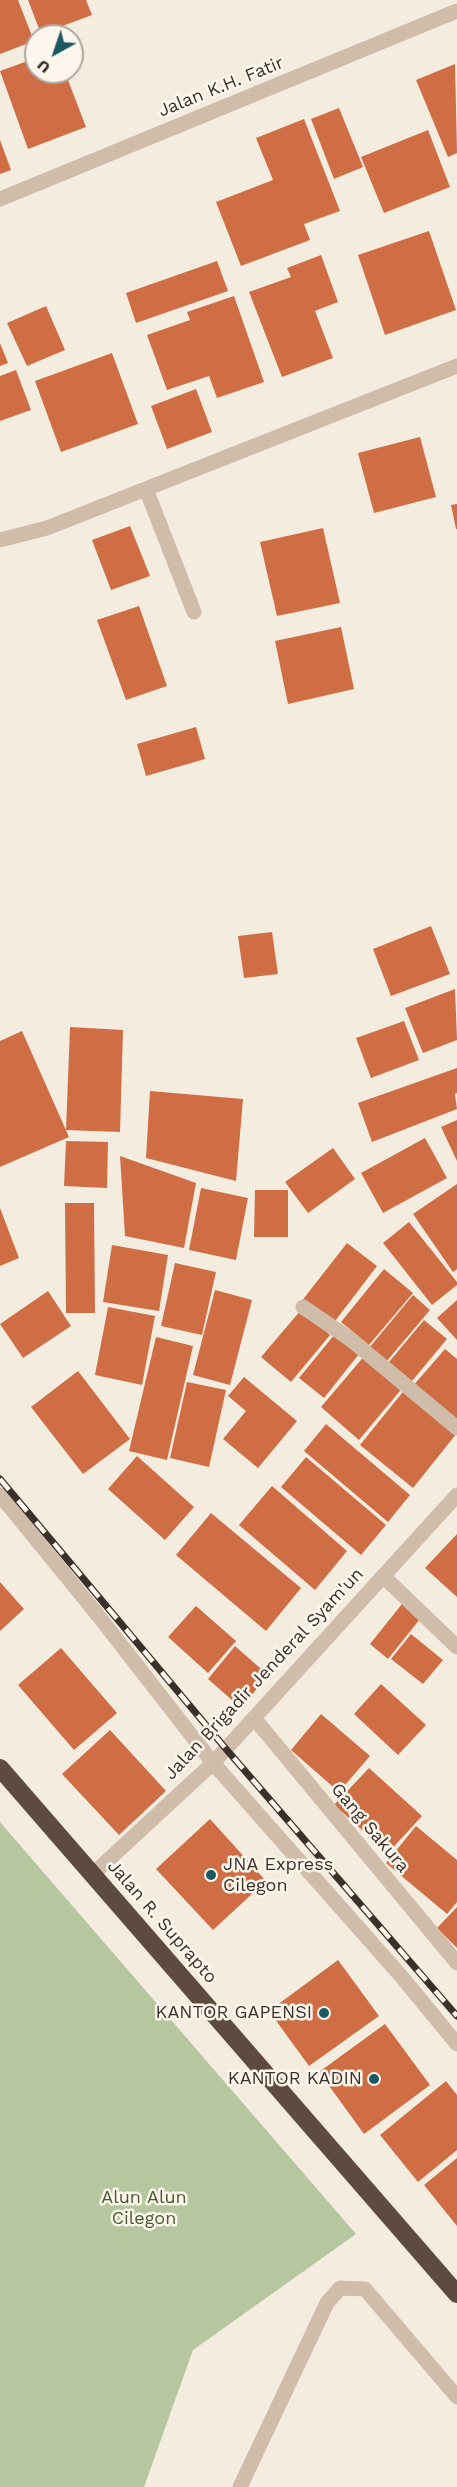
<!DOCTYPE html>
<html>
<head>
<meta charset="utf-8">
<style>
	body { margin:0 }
	#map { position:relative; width:457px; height:2487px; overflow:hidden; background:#f5ece0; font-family:"Work Sans",sans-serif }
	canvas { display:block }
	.north { position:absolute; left:24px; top:24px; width:60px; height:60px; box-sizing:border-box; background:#fcf6ed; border:2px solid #afa79f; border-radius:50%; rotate:220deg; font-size:16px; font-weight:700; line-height:24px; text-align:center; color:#3c312a }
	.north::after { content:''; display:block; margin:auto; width:21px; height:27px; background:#1c5861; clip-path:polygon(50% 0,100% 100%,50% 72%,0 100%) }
</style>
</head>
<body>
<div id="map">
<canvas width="457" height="2487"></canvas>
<div class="north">U</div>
</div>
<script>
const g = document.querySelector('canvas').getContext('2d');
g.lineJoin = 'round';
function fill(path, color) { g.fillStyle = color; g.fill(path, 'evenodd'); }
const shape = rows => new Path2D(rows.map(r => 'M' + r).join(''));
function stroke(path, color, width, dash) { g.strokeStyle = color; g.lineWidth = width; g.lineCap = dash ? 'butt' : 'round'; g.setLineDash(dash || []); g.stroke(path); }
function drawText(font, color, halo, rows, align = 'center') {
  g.font = font + ' "Work Sans",sans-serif'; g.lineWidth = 5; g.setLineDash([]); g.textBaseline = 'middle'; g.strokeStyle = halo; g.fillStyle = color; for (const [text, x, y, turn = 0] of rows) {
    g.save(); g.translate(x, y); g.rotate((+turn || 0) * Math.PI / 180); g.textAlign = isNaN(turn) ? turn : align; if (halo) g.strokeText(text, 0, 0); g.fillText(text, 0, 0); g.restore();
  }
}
fill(shape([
	[0,1822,356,2234,193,2350,144,2487,0,2487]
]), '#b6c69e');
fill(shape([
	[0,0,18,0,34,41,0,54],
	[28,0,86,0,92,15,41,34],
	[36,58,36,72,65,72,86,127,28,149,0,71],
	[455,64,457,153,448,157,416,80],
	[339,108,363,167,334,179,311,119],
	[304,119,340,211,304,224,310,240,241,266,216,202,273,180,256,138],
	[428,130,450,187,384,213,361,157],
	[0,140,11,170,0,174],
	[429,231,456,310,385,335,358,255],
	[321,255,338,302,315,311,333,358,282,377,249,292,291,277,287,268],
	[217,261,228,291,136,323,126,293],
	[234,296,264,382,217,398,209,376,167,390,147,335,190,320,187,312],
	[46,306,65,350,27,366,7,323],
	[0,343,8,363,0,366],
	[112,353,138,424,61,452,35,381],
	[16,370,31,410,0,421,0,376],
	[196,389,212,432,167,449,151,406],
	[420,437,436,497,374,513,358,453],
	[457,504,457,529,456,529,451,505],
	[130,526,150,576,111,590,92,540],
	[323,528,340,603,277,616,260,542],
	[139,606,167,686,126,700,97,620],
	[341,627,354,689,288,704,275,641],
	[196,727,205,759,146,776,137,744],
	[431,926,450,974,391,996,373,949],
	[272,932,278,974,244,978,238,936],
	[455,989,457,1040,423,1053,405,1008],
	[404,1021,419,1060,371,1078,356,1038],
	[70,1027,123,1030,120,1132,66,1130],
	[22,1031,69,1137,0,1167,0,1041],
	[457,1068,457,1093,455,1094,457,1109,372,1142,358,1103],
	[150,1091,243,1099,236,1181,146,1158],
	[457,1120,457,1161,441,1127],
	[425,1138,447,1178,383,1213,361,1173],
	[66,1141,108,1142,107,1188,64,1186],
	[333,1148,355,1179,308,1213,285,1182],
	[120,1156,196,1183,184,1248,125,1236],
	[457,1184,457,1269,453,1272,413,1214],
	[201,1188,248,1198,236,1260,189,1250],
	[255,1190,288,1190,288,1237,254,1237],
	[65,1203,94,1203,95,1313,66,1313],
	[0,1208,19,1258,0,1266],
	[409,1222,457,1282,457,1285,432,1305,383,1243],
	[347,1243,377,1266,332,1325,301,1302],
	[112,1245,168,1255,159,1311,103,1302],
	[175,1263,216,1272,202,1335,161,1326],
	[384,1269,413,1293,369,1345,341,1322],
	[215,1290,252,1300,230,1385,193,1375],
	[48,1291,71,1326,23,1358,0,1324],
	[413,1295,430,1310,386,1362,369,1348],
	[457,1300,457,1340,437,1318],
	[108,1307,155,1316,142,1385,95,1375],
	[301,1310,330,1335,291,1382,261,1357],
	[424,1320,447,1339,412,1381,389,1362],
	[335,1334,359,1354,324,1398,299,1378],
	[156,1337,193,1346,167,1460,129,1451],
	[445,1349,457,1359,457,1426,412,1387],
	[366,1354,404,1386,359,1440,321,1407],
	[78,1371,130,1439,83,1474,31,1407],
	[244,1377,297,1421,258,1468,223,1439,246,1411,228,1396],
	[187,1382,226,1390,209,1467,170,1458],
	[406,1388,457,1433,413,1488,360,1445],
	[326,1424,410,1495,388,1522,304,1451],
	[137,1456,194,1507,165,1540,108,1489],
	[306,1457,386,1525,361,1555,281,1487],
	[272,1486,347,1551,315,1590,239,1525],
	[211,1513,301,1588,266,1631,176,1555],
	[457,1534,457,1597,425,1568],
	[0,1582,24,1609,0,1631],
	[402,1604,420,1619,388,1659,370,1644],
	[196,1606,236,1641,208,1673,168,1637],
	[411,1634,443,1660,423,1684,391,1659],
	[235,1646,268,1675,241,1708,208,1679],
	[61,1648,117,1713,74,1750,18,1685],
	[381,1684,426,1725,398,1755,354,1714],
	[321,1714,370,1756,339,1792,291,1750],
	[110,1730,166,1791,119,1835,62,1774],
	[369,1768,422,1816,388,1853,334,1805],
	[210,1819,266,1881,213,1930,156,1869],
	[416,1826,457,1860,457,1902,447,1914,386,1863],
	[457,1907,457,1948,437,1928],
	[338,1960,379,2016,309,2066,269,2011],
	[385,2024,430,2085,364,2134,319,2072],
	[446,2081,457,2095,457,2150,418,2182,380,2135],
	[457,2158,457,2226,424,2185]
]), '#cf6e44');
stroke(shape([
	[0,199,457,11],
	[146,489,194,612],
	[0,540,47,528,457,366],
	[303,1307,350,1339,457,1428],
	[0,1495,97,1614,213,1763,401,1976,457,2044],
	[383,1576,457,1647],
	[254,1718,457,1963],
	[93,1874,213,1763,457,1495],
	[240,2487,327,2303,340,2288,365,2289,457,2397]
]), '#cfbdaa', 15);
stroke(shape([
	[0,1768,457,2294]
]), '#5d4b41', 18);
const rail = shape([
	[0,1479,226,1749,457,2016]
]);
stroke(rail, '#3c312a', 7);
stroke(rail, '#fcf6ed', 4.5, [14]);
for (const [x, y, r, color] of [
	[211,1875,6,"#1c5861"],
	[324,2013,6,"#1c5861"],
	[374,2079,6,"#1c5861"]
]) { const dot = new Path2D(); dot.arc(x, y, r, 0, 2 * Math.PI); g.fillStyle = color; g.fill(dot); stroke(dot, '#fcf6ed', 2); }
drawText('18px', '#3c312a', '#fcf6ed', [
	["Jalan K.H. Fatir",221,87,-22],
	["Jalan Brigadir Jenderal Syam'un",264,1674,-47],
	["Gang Sakura",370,1828,50],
	["Jalan R. Suprapto",162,1922,49]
]);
drawText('18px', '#3c312a', '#fcf6ed', [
	["JNA Express",223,1865,"left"],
	["Cilegon",223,1886,"left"],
	["KANTOR GAPENSI",312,2013],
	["KANTOR KADIN",362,2079]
], 'right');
drawText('18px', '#475c2c', '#fcf6ed', [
	["Alun Alun",144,2198],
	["Cilegon",144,2219]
]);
</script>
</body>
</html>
